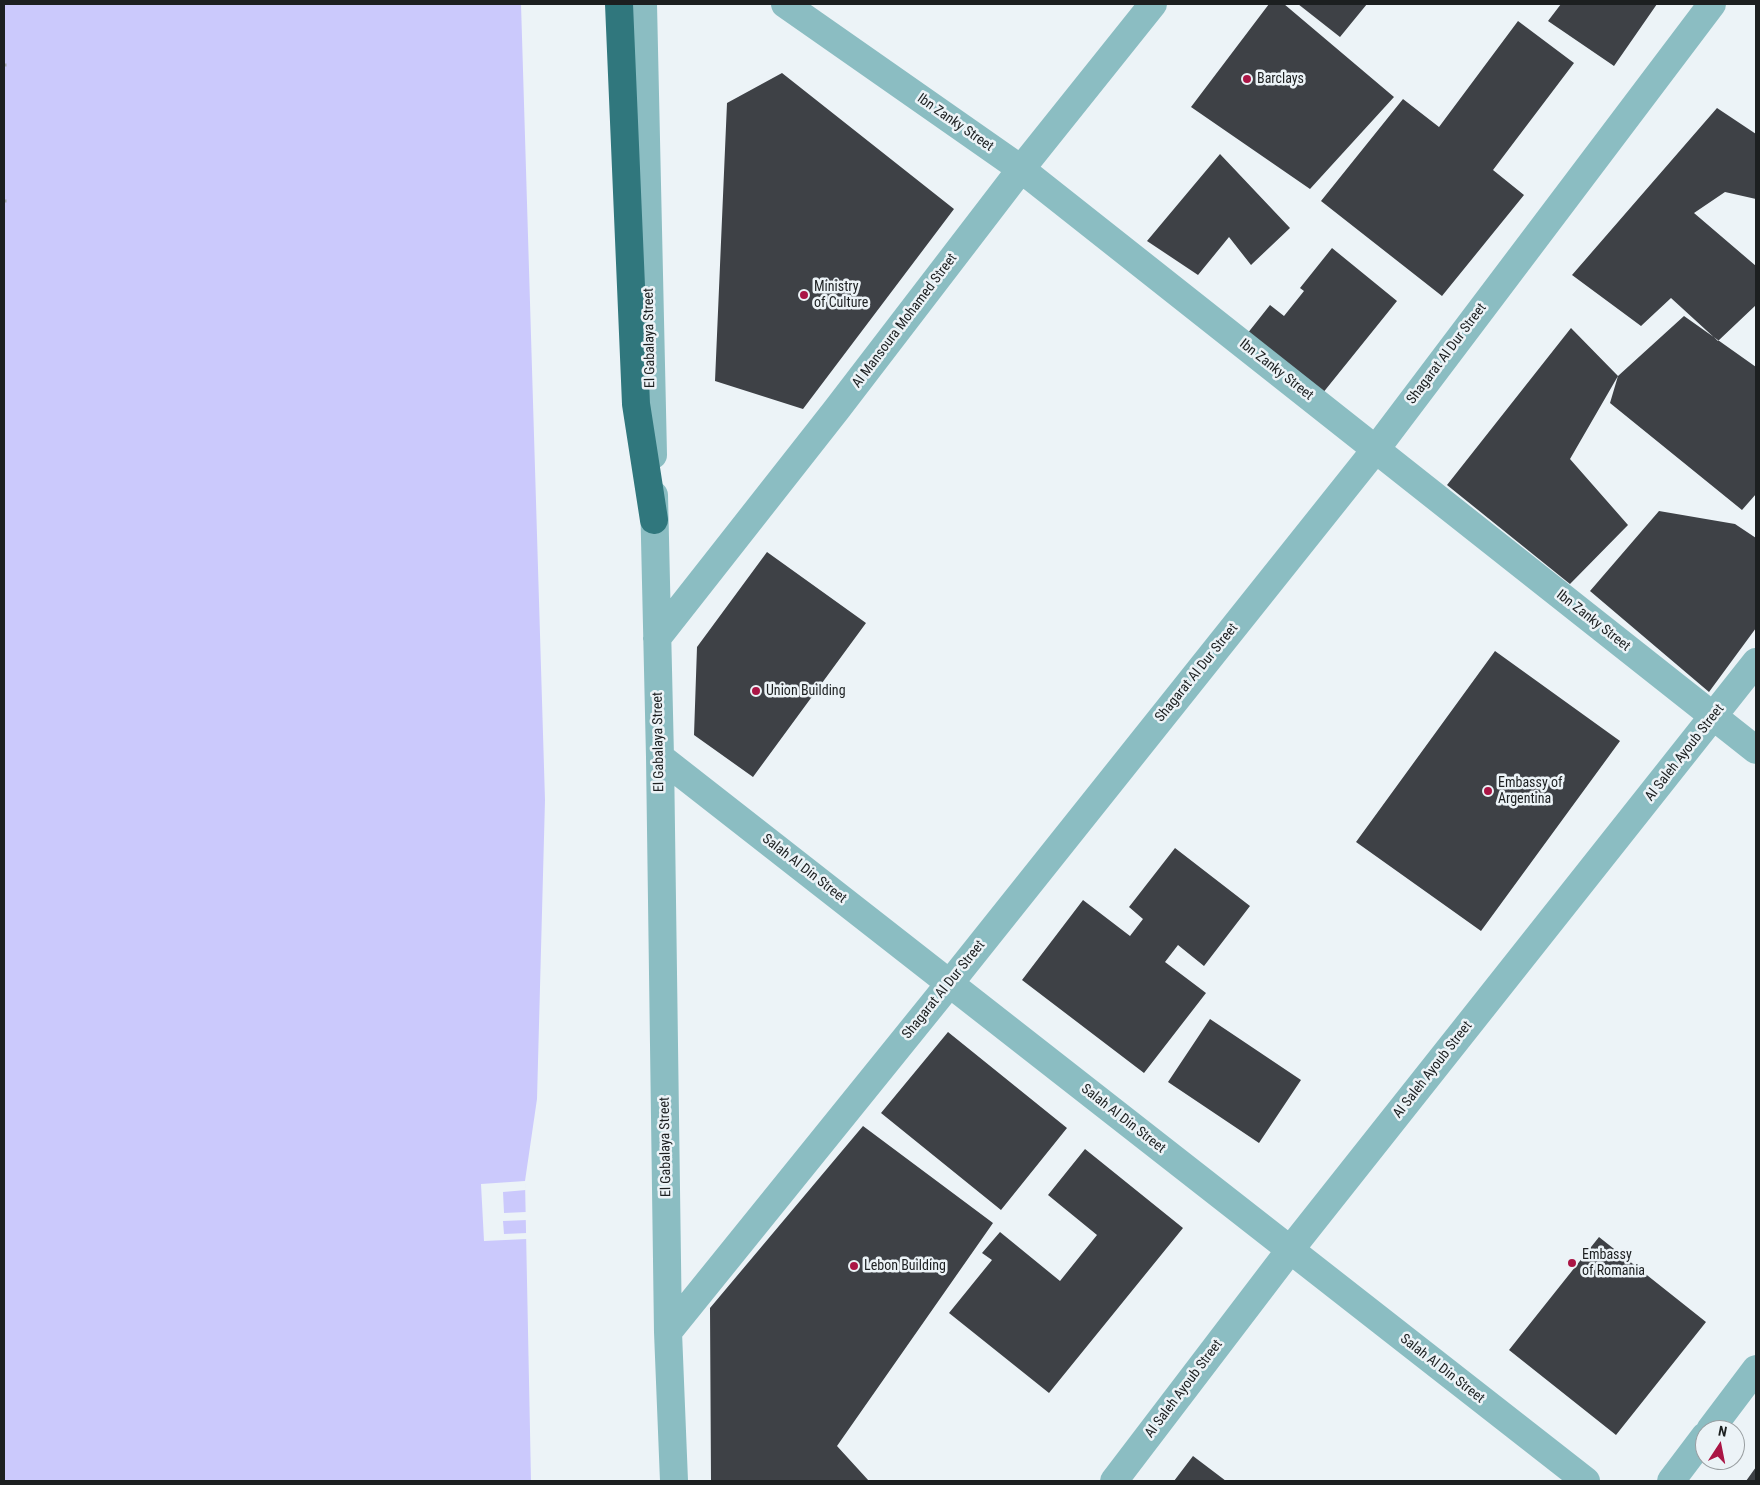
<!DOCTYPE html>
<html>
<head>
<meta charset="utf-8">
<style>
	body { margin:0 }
	#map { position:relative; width:1760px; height:1485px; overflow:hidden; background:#ecf3f7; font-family:"Roboto Condensed",sans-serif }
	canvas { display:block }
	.frame { position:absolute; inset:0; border:5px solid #1c1f20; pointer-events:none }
	.north { position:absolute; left:1695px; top:1420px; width:50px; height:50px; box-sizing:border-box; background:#ecf3f7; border:1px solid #999ea1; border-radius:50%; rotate:11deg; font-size:14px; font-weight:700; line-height:20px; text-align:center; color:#1c1f20 }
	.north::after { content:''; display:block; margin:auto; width:18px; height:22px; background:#aa1545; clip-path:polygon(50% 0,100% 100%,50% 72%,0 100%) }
</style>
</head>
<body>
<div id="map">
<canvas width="1760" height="1485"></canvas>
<div class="frame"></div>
<div class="north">N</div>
</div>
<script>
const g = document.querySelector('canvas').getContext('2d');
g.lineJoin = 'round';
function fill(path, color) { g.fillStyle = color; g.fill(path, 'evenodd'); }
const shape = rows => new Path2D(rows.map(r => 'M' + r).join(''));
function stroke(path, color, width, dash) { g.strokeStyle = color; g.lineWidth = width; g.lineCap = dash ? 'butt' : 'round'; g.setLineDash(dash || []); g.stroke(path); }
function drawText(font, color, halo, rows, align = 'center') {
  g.font = font + ' "Roboto Condensed",sans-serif'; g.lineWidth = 5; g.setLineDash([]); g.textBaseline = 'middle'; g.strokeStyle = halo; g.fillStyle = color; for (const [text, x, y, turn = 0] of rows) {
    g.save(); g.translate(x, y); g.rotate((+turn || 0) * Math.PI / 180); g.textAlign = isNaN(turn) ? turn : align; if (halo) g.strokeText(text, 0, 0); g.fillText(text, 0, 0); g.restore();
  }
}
fill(shape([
	[4,4,521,4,545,800,537,1099,525,1181,531,1481,4,1481]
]), '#cbc9fc');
fill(shape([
	[525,1181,526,1190,503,1192,504,1213,526,1212,527,1220,503,1221,504,1234,527,1233,527,1239,484,1241,481,1184]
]), '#ecf3f7');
fill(shape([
	[1269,4,1284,4,1394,97,1310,189,1191,107],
	[1298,4,1367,4,1340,37],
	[1561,4,1657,4,1614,66,1548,21],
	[1518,21,1574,63,1493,170,1524,195,1442,296,1321,201,1403,99,1439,127],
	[782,73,954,209,803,409,715,381,727,103],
	[1717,108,1756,134,1756,199,1725,192,1694,213,1756,266,1756,305,1718,341,1671,298,1641,326,1572,275],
	[1220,154,1290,228,1251,265,1229,237,1198,275,1147,241],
	[1332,248,1397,301,1322,394,1247,334,1270,305,1284,316,1304,291,1300,288],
	[1684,316,1756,367,1756,494,1742,510,1610,403,1618,376],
	[1571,328,1618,376,1570,459,1628,525,1570,584,1447,485],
	[1659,511,1735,524,1756,538,1756,628,1709,692,1590,591],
	[767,552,866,623,753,777,694,735,697,647],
	[1495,651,1620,741,1481,931,1356,842],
	[1175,848,1250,906,1204,966,1178,945,1165,962,1206,993,1144,1073,1022,980,1083,900,1130,936,1143,919,1129,907],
	[1210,1019,1301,1080,1259,1143,1168,1082],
	[948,1032,1067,1128,1001,1210,881,1113],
	[863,1126,993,1223,837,1446,869,1481,711,1481,710,1308],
	[1085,1149,1183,1228,1049,1393,949,1313,992,1260,982,1253,1000,1232,1060,1281,1097,1235,1048,1195],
	[1599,1237,1706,1322,1616,1435,1509,1350],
	[1193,1456,1226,1481,1174,1481],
	[1756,1467,1756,1481,1746,1481]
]), '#3e4146');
stroke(shape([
	[4,65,8,65],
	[4,201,9,201],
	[4,729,5,729]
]), '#a7acaf', 3, [2.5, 2.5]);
stroke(shape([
	[643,4,653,455],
	[785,4,1021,169,1756,750],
	[654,495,660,757,668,1332,674,1481],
	[657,638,837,409,1021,169,1153,4],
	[660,757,1586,1481],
	[668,1332,950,983,1376,449,1712,4],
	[1710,1430,1756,1369],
	[1114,1481,1290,1250,1756,662],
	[1671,1481,1705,1436]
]), '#8bbdc2', 28);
stroke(shape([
	[619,4,636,404,654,520]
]), '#30777d', 28);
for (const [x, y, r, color] of [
	[1247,79,5,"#aa1545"],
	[804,295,5,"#aa1545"],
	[756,691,5,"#aa1545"],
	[1488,791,5,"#aa1545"],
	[1572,1263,5,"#aa1545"],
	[854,1266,5,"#aa1545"]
]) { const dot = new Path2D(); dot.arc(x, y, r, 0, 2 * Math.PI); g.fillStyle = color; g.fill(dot); stroke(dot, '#ecf3f7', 2); }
drawText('14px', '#1c1f20', '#ecf3f7', [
	["Barclays",1257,79],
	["Ministry",814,287],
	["of Culture",814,303],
	["Union Building",766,691],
	["Embassy of",1498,783],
	["Argentina",1498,799],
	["Embassy",1582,1255],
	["of Romania",1582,1271],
	["Lebon Building",864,1266]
], 'left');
drawText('14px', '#1c1f20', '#ecf3f7', [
	["Ibn Zanky Street",955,123,35],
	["Al Mansoura Mohamed Street",905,321,-53],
	["El Gabalaya Street",650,338,-91],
	["Shagarat Al Dur Street",1447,354,-53],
	["Ibn Zanky Street",1276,370,38],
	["Ibn Zanky Street",1593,621,38],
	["Shagarat Al Dur Street",1197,673,-51],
	["El Gabalaya Street",659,742,-91],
	["Al Saleh Ayoub Street",1685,753,-52],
	["Salah Al Din Street",804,869,38],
	["Shagarat Al Dur Street",944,990,-51],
	["Al Saleh Ayoub Street",1433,1070,-52],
	["Salah Al Din Street",1123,1119,38],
	["El Gabalaya Street",666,1147,-91],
	["Salah Al Din Street",1442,1369,38],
	["Al Saleh Ayoub Street",1184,1389,-53]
]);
</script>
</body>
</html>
